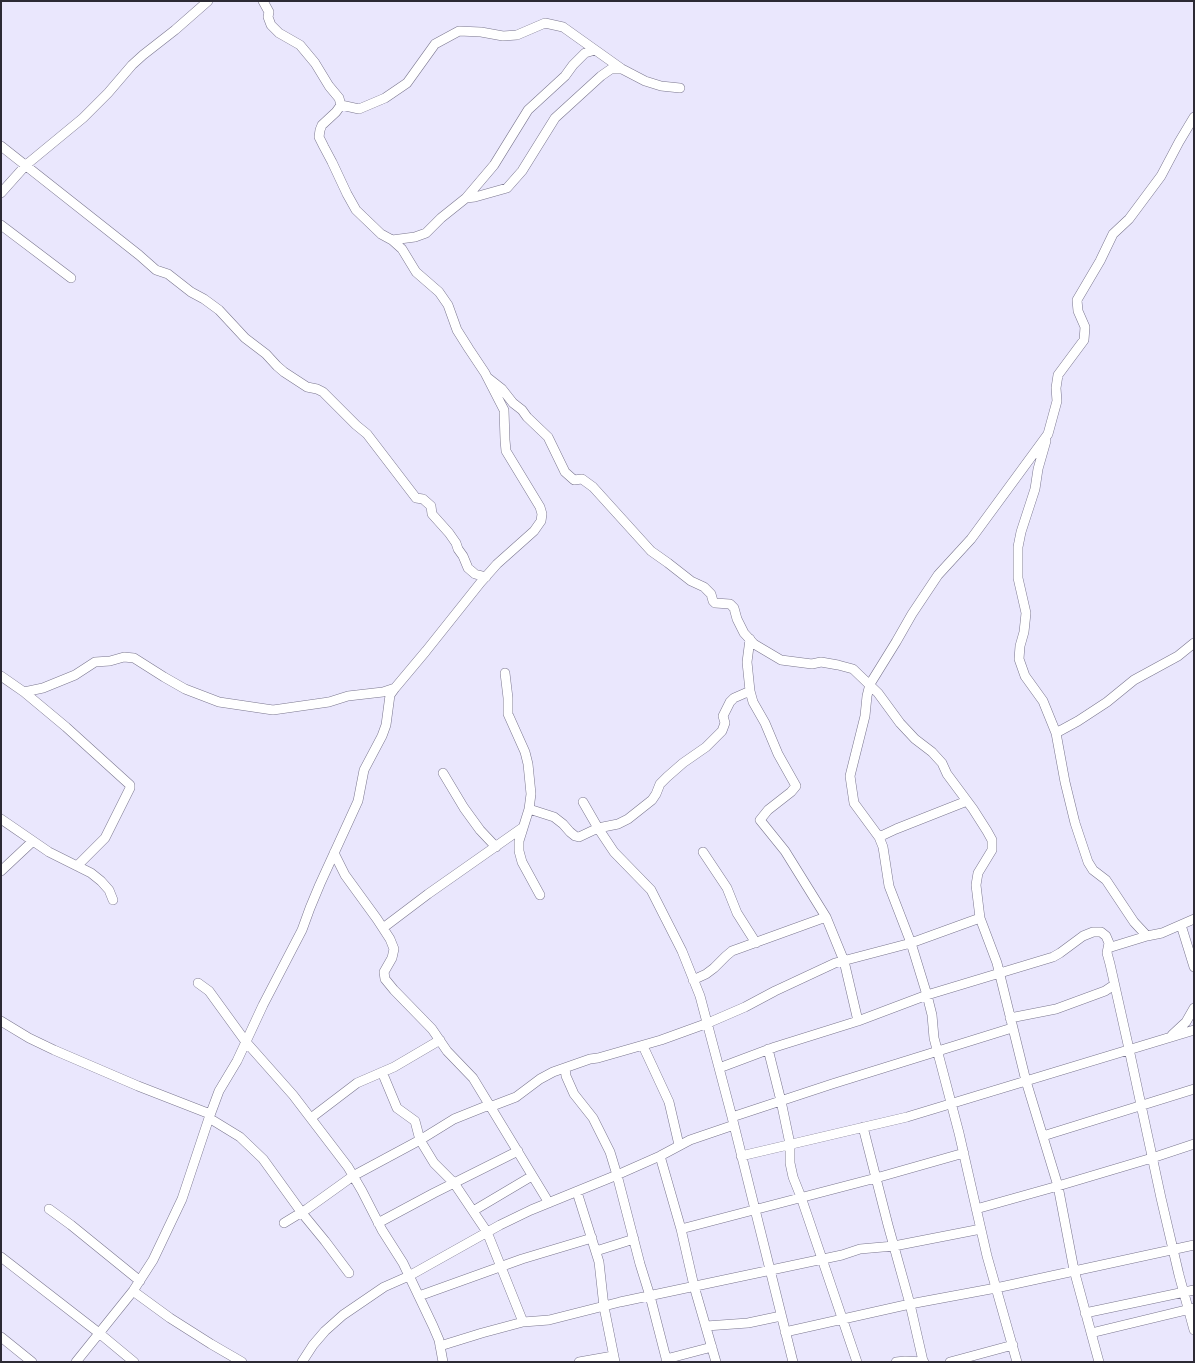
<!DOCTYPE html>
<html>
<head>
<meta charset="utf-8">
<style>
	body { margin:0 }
	#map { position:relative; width:1195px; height:1363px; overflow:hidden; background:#eae7fd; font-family:Helvetica,sans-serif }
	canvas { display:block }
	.frame { position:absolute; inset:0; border:2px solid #2c2a34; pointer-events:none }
</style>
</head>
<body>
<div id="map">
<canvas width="1195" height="1363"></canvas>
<div class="frame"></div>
</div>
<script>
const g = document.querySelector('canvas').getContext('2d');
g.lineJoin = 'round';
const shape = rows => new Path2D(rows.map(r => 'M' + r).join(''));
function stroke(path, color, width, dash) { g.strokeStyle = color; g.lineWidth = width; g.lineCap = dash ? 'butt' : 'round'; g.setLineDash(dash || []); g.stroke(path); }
const minor = shape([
	[341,105,359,109,385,98,407,83,435,44,459,31,481,32,503,36,517,35,545,23,563,27,622,69,645,81,661,86,680,88],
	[1,146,139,255,156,270,168,274,191,292,204,299,219,310,245,338,266,354,277,366,284,372,307,387,317,389,323,392,356,425,367,434,416,498,423,499,431,506,432,514,449,533,456,543,458,549,463,556,468,568,475,574,486,577],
	[1,193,26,165,83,118,108,93,132,65,143,55,175,30,208,1],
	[466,198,475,197,507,188,522,171,555,118,601,76,611,69,622,69],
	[1,225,71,278],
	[392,240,415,237,426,233,441,218,466,198,494,165,528,110,565,76,573,65,585,53,595,50],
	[488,378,502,389,513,403,522,410,527,417,548,437,565,472,574,480,582,479,593,487,651,551,668,563,691,581,704,587,711,594,713,601,715,603,730,604,734,608,737,619,744,633,754,644,781,660,812,664,821,662,838,665,853,669,878,693,900,723,915,739,932,752,942,763,947,774,973,809,987,831,992,840,992,850,978,873,976,885,980,918,997,963,1026,1081,1058,1186,1074,1270,1099,1362],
	[1046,441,1038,469,1035,489,1021,532,1018,547,1018,578,1026,613,1024,632,1020,646,1019,659,1025,676,1043,701,1056,733,1065,782,1075,823,1088,862,1093,870,1106,880,1134,922,1147,936],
	[750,639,747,662,750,691,753,702,765,723,778,754,796,786,791,792,768,810,760,820,785,851,826,917,844,961,858,1021],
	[505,673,508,698,508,714,525,752,528,764,531,794,529,809,519,841,519,851,522,862,540,895],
	[1,676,24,692,66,727,130,785,130,788,105,838,77,866],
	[24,692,43,688,75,675,95,662,110,661,124,657,134,658,164,677,185,689,219,702,273,710,329,702,348,696,383,692,395,688,426,651,481,582,497,564,534,531,541,521,542,514,540,507,506,451,505,440,504,410,485,373,469,349,457,330,448,305,439,292,416,272,402,249,392,240,381,234,356,210,347,194,332,162,324,147,319,137,320,130,322,125,336,112,341,105,339,98,329,86,315,63,300,45,279,33,271,25,268,17,269,12,263,1],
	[1056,733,1078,721,1107,702,1134,680,1178,656,1194,643],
	[443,773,464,808,480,830,496,847],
	[583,802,598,828,614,852,651,890,682,951,700,996,732,1117,793,1362],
	[529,809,554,817,563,824,570,832,575,836,579,837,598,828,618,824,628,819,652,800,656,794,660,784,667,777,683,763,706,747,722,731,725,723,723,716,730,702,734,698,750,691],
	[1,819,49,852,91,873,101,881,109,890,113,900],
	[879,837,896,829,967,801],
	[703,852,727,888,737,913,756,943],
	[334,853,345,875,377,919,390,939,394,949,392,958,384,972,385,979,394,990,432,1029,447,1051,473,1078,549,1203],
	[1,871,33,841],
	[1181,925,1194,967],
	[383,928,428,894,522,828],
	[1108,948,1147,936,1162,933,1194,919],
	[693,980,706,974,714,968,726,956,732,951,826,917],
	[198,983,209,991,246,1042,293,1095,348,1167,362,1191,382,1230,403,1263,433,1326,439,1340,443,1362],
	[1010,1018,1056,1009,1105,991,1114,985],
	[1,1021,29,1038,54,1050,138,1086,210,1114],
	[1172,1035,1186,1022,1194,1008],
	[643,1046,669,1102,679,1145],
	[768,1049,781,1101,790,1144,790,1163,793,1177,801,1197,857,1362],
	[565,1068,566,1076,574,1094,593,1118,610,1152,617,1175,640,1264,650,1296,667,1362],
	[719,1068,775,1047,858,1021,927,995,1053,957,1060,953,1083,936,1093,932,1101,932,1106,936,1109,943,1107,953,1110,964,1129,1049,1161,1198,1179,1275,1194,1330],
	[382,1072,397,1108,415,1121,420,1140,434,1163,454,1183,487,1232,523,1322],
	[732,1117,832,1084,1012,1028],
	[209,1118,240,1137,263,1159,302,1213,325,1241,349,1273],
	[311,1118,357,1083,394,1067,440,1040],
	[863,1127,888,1225,910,1304,923,1361],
	[1043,1136,1194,1089],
	[660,1156,681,1229,694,1286,716,1362],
	[741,1156,907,1117,1194,1030],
	[577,1192,599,1262,604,1307,615,1362],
	[49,1209,71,1225,140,1281],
	[976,1209,1058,1186,1152,1158,1194,1144],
	[473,1211,532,1176],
	[284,1223,307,1209,353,1176,420,1140,454,1119,484,1107,495,1105,516,1097,540,1079,553,1072,590,1059,598,1058,661,1040,708,1023,745,1007,775,991,835,963,911,943,980,918],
	[378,1223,434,1193,518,1151],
	[681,1229,876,1178,964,1153],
	[596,1251,634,1239],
	[1,1257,99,1333,134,1362],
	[133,1291,170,1318,211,1344,242,1362],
	[419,1296,522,1259,592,1238],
	[1085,1313,1194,1290],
	[706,1326,748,1323,781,1316],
	[785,1332,910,1304,996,1288,1194,1245],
	[1091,1333,1194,1308],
	[1,1337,32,1362],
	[440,1346,482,1333,523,1322,549,1320,620,1302,842,1255,860,1249,894,1246,981,1229],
	[666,1359,712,1347],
	[76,1362,133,1291,153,1260,182,1199,209,1118,219,1091,237,1061,263,1005,302,930,310,908,320,884,358,801,364,770,382,736,386,725,390,695,395,688],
	[302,1362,313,1345,325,1331,343,1315,384,1287,409,1276,500,1225,531,1210,617,1175,660,1156,690,1140,734,1125],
	[579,1362,613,1356],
	[896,1362,905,1361,924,1362],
	[950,1362,1013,1345],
	[1017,1362,987,1256,959,1133,934,1038,932,1015,927,995,911,943,889,886,883,847,879,837,854,803,850,776,865,716,867,696,870,684,896,642,912,614,938,575,971,539,1048,434,1057,401,1056,388,1058,375,1084,340,1085,327,1078,311,1077,300,1100,261,1113,234,1129,219,1161,176,1179,142,1194,117]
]);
stroke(minor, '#7a768e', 10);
stroke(minor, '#fff', 9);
</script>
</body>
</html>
